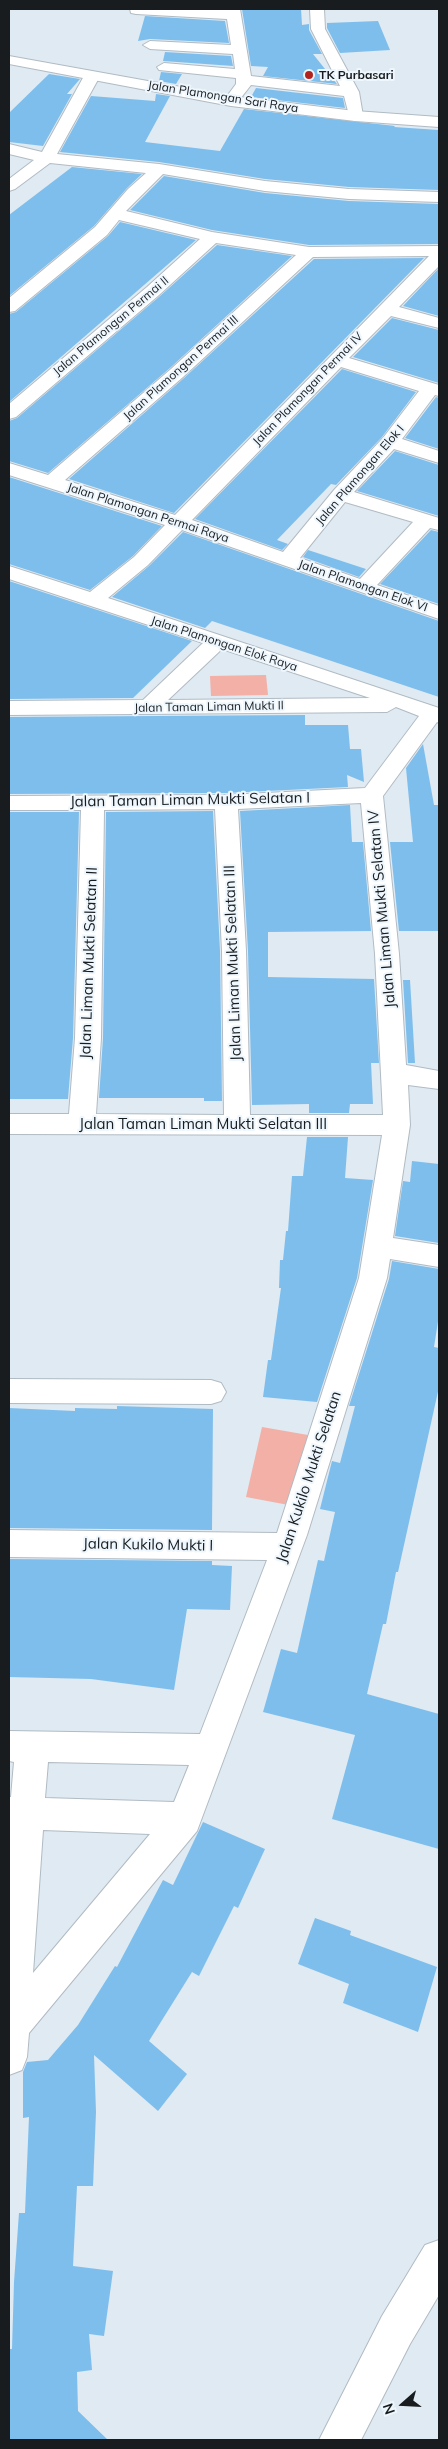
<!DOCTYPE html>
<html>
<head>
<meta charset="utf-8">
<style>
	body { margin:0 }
	#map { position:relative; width:448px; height:2449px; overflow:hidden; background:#dfeaf2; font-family:Mulish,sans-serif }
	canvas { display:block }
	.frame { position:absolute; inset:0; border:10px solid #181c1f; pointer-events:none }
	.north { position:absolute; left:378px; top:2379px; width:50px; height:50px; -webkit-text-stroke:4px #eef7fd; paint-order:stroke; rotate:251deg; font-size:14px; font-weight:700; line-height:20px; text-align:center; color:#181c1f }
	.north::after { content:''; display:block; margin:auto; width:18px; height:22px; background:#181c1f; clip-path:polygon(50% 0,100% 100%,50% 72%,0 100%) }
</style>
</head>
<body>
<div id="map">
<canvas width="448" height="2449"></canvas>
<div class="frame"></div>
<div class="north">N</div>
</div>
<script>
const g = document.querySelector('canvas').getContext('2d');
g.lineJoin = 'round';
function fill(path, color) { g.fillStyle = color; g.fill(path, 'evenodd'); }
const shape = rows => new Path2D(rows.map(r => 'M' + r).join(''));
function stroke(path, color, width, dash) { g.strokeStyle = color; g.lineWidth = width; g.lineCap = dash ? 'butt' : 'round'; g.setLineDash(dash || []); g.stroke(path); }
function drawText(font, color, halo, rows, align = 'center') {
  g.font = font + ' Mulish,sans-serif'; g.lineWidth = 4; g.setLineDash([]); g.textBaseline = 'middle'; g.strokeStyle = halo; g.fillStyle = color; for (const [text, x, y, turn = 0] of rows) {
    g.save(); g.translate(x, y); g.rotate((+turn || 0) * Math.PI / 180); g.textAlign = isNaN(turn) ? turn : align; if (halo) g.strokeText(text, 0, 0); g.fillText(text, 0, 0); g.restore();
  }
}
fill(shape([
	[266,675,268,695,211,696,210,676],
	[262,1427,308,1435,294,1506,246,1497]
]), '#f2b0a7');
fill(shape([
	[242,9,301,9,302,25,309,24,309,30,322,54,313,54,337,84,263,76,268,67,251,66],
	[145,16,225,21,229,43,150,39,138,41],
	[378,21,390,50,340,53,327,28,327,23],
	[165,52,231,56,233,66,163,61],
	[161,72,182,74,176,84,159,81],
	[49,74,80,79,67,94,72,94,43,146,9,142,9,113],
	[256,88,343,98,345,108,251,97],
	[156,94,170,96,145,142,220,151,244,109,395,126,394,127,439,130,439,190,349,187,265,179,159,162,60,152,91,96,155,101],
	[72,167,142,174,127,188,94,226,9,296,9,215],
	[164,176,265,193,349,201,439,204,439,244,309,245,212,230,130,210],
	[120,222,196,240,9,402,9,314,16,312,108,236],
	[217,245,292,256,170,368,48,473,9,461,9,421,17,418,160,296],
	[424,258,174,513,69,479,184,378,314,259],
	[439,268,439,316,403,306],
	[392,318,439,330,439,383,353,357],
	[342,369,416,392,382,437,336,485,331,484,277,540,288,544,282,550,195,519],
	[436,397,439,398,439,449,405,438],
	[395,451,439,465,439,516,357,491],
	[9,477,162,526,133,556,90,590,9,564],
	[431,530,439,532,439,604,380,584],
	[183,532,439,621,439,697,212,621,205,628,112,597,149,566],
	[308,550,366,569,359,577,303,557],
	[9,581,192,641,133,698,9,699],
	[305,715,305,725,348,725,350,749,361,749,364,782,347,775,348,787,226,793,9,794,9,717],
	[423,744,434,805,439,805,439,931,399,931,390,842,413,842,406,768],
	[350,805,352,842,363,842,371,931,268,932,268,977,374,979,379,1063,371,1063,373,1104,350,1104,349,1113,309,1113,309,1104,252,1105,248,951,240,811],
	[213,811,220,951,222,1101,204,1101,204,1098,99,1098,103,1038,106,812],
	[9,812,79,812,73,1038,68,1099,9,1099],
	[403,980,410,980,415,1063,408,1063],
	[307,1137,348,1137,345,1178,373,1180,357,1278,317,1402,263,1397,268,1360,271,1360,281,1288,279,1288,280,1260,283,1260,286,1231,288,1231,292,1176,303,1176],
	[412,1161,439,1164,439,1243,395,1236,403,1181,410,1182],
	[392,1261,439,1269,439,1315,434,1347,439,1348,439,1387,398,1572,396,1572,386,1624,383,1624,367,1694,439,1714,439,1849,332,1819,355,1735,263,1712,281,1649,297,1653,318,1560,324,1561,335,1512,320,1509,332,1461,340,1463,355,1406,349,1406,389,1279],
	[117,1406,213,1409,212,1530,9,1528,9,1408,75,1411,75,1408,117,1409],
	[9,1559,212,1561,212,1565,232,1566,230,1610,187,1609,174,1690,91,1679,9,1677],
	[203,1822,265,1849,238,1908,234,1906,199,1976,192,1972,149,2041,187,2074,158,2111,94,2055,96,2112,93,2186,77,2186,73,2266,113,2271,104,2336,89,2334,92,2370,77,2372,78,2411,108,2440,9,2440,9,2349,12,2349,14,2282,19,2213,25,2213,29,2117,23,2118,23,2072,27,2062,48,2060,78,2025,115,1966,117,1967,163,1880,173,1885],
	[315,1918,351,1931,350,1935,437,1967,418,2032,343,2003,349,1984,298,1964]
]), '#7ebeec');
const street = shape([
	[130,9,240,9,251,76,340,86,311,29,310,9,324,9,325,29,359,92,363,116,355,121,350,119,344,96,251,85,240,99,235,101,227,96,236,84,236,78,159,70,157,67,164,63,235,69,233,54,150,49,143,45,150,41,231,45,227,19,136,14,131,13,130,9],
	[92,71,100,76,57,154,159,164,265,181,349,189,439,192,439,202,349,199,265,191,163,174,126,211,212,232,309,247,439,246,439,266,399,307,439,318,439,328,391,316,349,358,439,385,439,396,435,395,402,439,439,451,439,463,394,449,354,492,439,518,439,530,430,528,377,585,439,606,439,619,182,530,148,565,108,598,439,708,439,723,437,722,383,796,399,954,406,1065,439,1071,439,1089,408,1085,410,1125,393,1238,439,1245,439,1267,390,1259,387,1278,307,1535,197,1831,29,2033,27,2057,22,2070,9,2075,9,1797,11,1797,14,1762,9,1761,9,1731,200,1734,267,1560,9,1557,9,1530,277,1533,359,1278,382,1135,9,1134,9,1114,69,1114,75,1038,81,810,9,810,9,796,226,795,365,788,419,716,396,707,387,712,9,715,9,701,143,700,203,643,9,579,9,566,90,592,134,557,165,525,9,475,9,463,48,475,171,369,296,255,216,243,159,295,16,417,9,419,9,404,147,287,200,239,119,220,107,235,15,311,9,312,9,298,95,227,128,189,146,173,50,163,15,189,9,191,9,179,34,160,9,154,9,144,42,152,84,76,92,71],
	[429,256,175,515,65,480,183,377,313,257,429,256],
	[341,367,419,391,383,438,334,490,283,552,192,520,341,367],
	[345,502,413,522,360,579,300,558,345,502],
	[222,649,370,698,168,700,222,649],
	[361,803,375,954,383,1115,250,1115,246,951,238,809,361,803],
	[215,809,222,951,224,1115,96,1114,101,1038,104,810,215,809],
	[48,1762,189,1765,174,1802,45,1798,48,1762],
	[43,1830,150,1834,33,1973,43,1830],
	[9,1379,211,1380,221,1383,226,1392,221,1401,211,1404,9,1403,9,1379],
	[439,2240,439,2295,410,2344,361,2440,319,2440,382,2316,425,2245,439,2240]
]);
const secondary = shape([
	[9,56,231,96,355,111,439,117,439,127,355,121,231,106,9,64,9,56]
]);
stroke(street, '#b1bbc3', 2);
stroke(secondary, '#b1bbc3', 2);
fill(street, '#fff');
fill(secondary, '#fff');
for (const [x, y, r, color] of [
	[309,75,5,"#b3231e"]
]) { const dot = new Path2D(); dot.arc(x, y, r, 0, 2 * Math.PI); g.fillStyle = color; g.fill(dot); stroke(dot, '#eef7fd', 2); }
drawText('bold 12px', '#181c1f', '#eef7fd', [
	["TK Purbasari",319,75]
], 'left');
drawText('12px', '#181c1f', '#eef7fd', [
	["Jalan Plamongan Sari Raya",223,97,9],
	["Jalan Plamongan Permai II",111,326,-40],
	["Jalan Plamongan Permai III",181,368,-42],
	["Jalan Plamongan Permai IV",308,389,-46],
	["Jalan Plamongan Elok I",360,475,-49],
	["Jalan Plamongan Permai Raya",148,513,18],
	["Jalan Plamongan Elok VI",363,586,19],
	["Jalan Plamongan Elok Raya",224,644,18],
	["Jalan Taman Liman Mukti II",209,707,-1]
]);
drawText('15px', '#181c1f', '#eef7fd', [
	["Jalan Taman Liman Mukti Selatan I",190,800,-1],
	["Jalan Liman Mukti Selatan IV",382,909,-95],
	["Jalan Liman Mukti Selatan II",89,963,-88],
	["Jalan Liman Mukti Selatan III",233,963,-92],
	["Jalan Taman Liman Mukti Selatan III",203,1124],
	["Jalan Kukilo Mukti Selatan",309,1477,-72],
	["Jalan Kukilo Mukti I",148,1545,1]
]);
</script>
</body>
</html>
